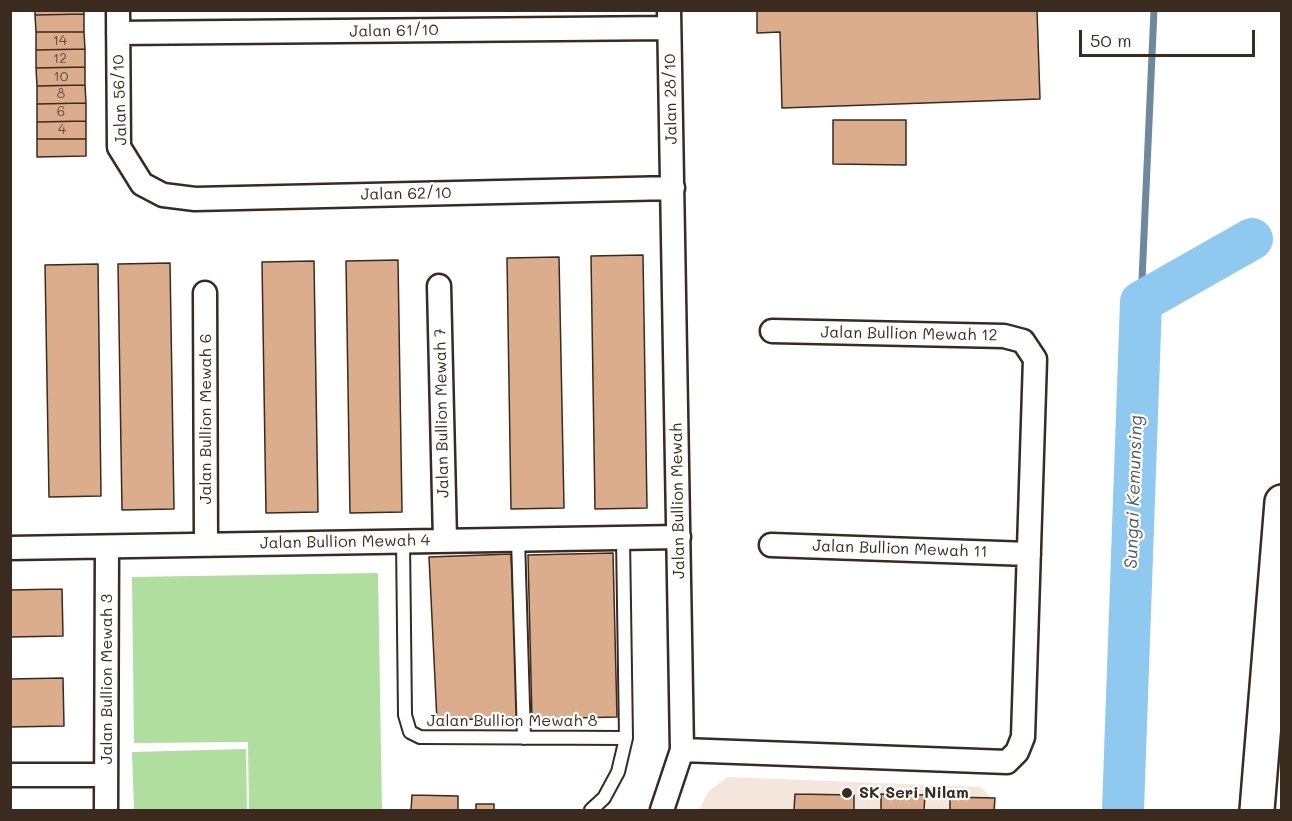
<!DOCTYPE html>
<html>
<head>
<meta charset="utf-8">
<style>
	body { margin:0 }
	#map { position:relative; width:1292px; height:821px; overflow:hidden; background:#fff; font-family:Mali,sans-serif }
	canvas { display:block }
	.frame { position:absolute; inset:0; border:12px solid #3b2a1e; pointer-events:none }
	.scale { position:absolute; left:1079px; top:30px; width:176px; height:27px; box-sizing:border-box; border:3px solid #3b2a1e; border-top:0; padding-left:8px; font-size:18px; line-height:21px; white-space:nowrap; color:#3b2a1e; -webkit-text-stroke:4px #fff; paint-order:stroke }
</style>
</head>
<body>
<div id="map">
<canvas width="1292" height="821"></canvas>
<div class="frame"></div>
<div class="scale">50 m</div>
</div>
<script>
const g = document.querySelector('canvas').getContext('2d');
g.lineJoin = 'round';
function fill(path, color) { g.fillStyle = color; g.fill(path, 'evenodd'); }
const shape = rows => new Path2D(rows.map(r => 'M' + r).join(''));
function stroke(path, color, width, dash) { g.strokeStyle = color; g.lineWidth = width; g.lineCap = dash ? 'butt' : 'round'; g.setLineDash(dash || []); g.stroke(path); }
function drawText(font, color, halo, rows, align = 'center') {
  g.font = font + ' Mali,sans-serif'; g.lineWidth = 4.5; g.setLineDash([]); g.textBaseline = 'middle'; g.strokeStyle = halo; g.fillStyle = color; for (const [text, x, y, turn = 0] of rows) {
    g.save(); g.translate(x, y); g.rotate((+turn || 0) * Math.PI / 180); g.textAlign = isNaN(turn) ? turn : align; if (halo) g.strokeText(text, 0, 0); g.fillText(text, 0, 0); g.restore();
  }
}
fill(shape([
	[727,777,981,787,997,804,996,810,699,810,708,792]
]), '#f4e6dc');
fill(shape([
	[378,573,382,810,249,810,248,742,134,743,132,577],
	[246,749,247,810,134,810,132,752]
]), '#afde9e');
stroke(shape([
	[1141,302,1154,10]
]), '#6d899b', 7);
stroke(shape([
	[1123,810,1141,302,1252,239]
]), '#8fc9ef', 42);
const building = shape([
	[35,10,84,10,84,14,35,15,35,10],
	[757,10,1037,10,1040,99,782,108,780,32,757,33,757,10],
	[84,14,84,32,36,32,35,15,84,14],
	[36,32,84,32,85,49,36,50,36,32],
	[85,49,85,67,36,68,36,50,85,49],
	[85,67,85,85,37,86,36,68,85,67],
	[85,85,86,103,37,104,37,86,85,85],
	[86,103,86,121,37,122,37,104,86,103],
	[833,120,906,120,906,165,833,164,833,120],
	[86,121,86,139,37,139,37,122,86,121],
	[37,139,86,139,86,156,37,157,37,139],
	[643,255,647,508,595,509,591,256,643,255],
	[559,257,564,508,511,509,507,258,559,257],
	[398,260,402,512,350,513,346,261,398,260],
	[314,261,318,512,266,513,262,262,314,261],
	[170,263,174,509,122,510,118,264,170,263],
	[98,264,101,496,49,497,45,265,98,264],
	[613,553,617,717,532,719,528,555,613,553],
	[511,554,518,717,437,721,429,557,511,554],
	[62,589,63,636,10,637,10,590,62,589],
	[63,678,64,726,10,727,10,679,63,678],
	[795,794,854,795,854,810,794,810,795,794],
	[881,794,925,795,924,810,881,810,881,794],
	[412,795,458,796,458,810,411,810,412,795],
	[950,797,995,798,994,810,950,810,950,797],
	[476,804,494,804,494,810,476,810,476,804]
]);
fill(building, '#dbad8c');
stroke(building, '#3b2a1e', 1.5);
const service = shape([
	[518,539,524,738],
	[403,541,405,715,410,732,420,737,626,738],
	[591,810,604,798,618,772,626,738,623,538]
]);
const minor = shape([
	[118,10,119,147,142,184,163,195,195,199,673,188],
	[118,33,669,28],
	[439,286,445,540],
	[205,293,206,544],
	[771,545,1029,554],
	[10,548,679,537],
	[682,750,1007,762,1017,752,1023,737,1035,359,1023,341,1004,336,772,331],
	[10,775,106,775],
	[106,810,107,547],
	[662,810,682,750,669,10]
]);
const motorway = shape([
	[1257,810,1282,502]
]);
stroke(service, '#3b2a1e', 16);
stroke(minor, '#3b2a1e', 27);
stroke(motorway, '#3b2a1e', 38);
stroke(service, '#fff', 12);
stroke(minor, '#fff', 22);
stroke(motorway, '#fff', 33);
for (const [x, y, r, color] of [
	[847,793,6,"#3b2a1e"]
]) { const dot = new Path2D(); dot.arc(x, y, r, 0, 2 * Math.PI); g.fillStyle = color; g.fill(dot); stroke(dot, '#fff', 2); }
drawText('14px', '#634b3a', null, [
	["14",60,41],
	["12",60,59],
	["10",61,77],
	["8",61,94],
	["6",61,112],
	["4",62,130]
]);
drawText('16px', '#3b2a1e', '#fff', [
	["Jalan 61/10",394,31,-1],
	["Jalan 28/10",671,99,-91],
	["Jalan 56/10",120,100,-92],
	["Jalan 62/10",406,194,-1],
	["Jalan Bullion Mewah 12",909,334,1],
	["Jalan Bullion Mewah 7",442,413,-91],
	["Jalan Bullion Mewah 6",206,419,-90],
	["Jalan Bullion Mewah",678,501,-91],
	["Jalan Bullion Mewah 4",345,542,-1],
	["Jalan Bullion Mewah 11",900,549,2],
	["Jalan Bullion Mewah 3",107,679,-90],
	["Jalan Bullion Mewah 8",512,721]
]);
drawText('bold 16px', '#3b2a1e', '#fff', [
	["SK Seri Nilam",859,793]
], 'left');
drawText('italic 18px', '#545a5d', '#fff', [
	["Sungai Kemunsing",1134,492,-88]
]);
</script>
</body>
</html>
